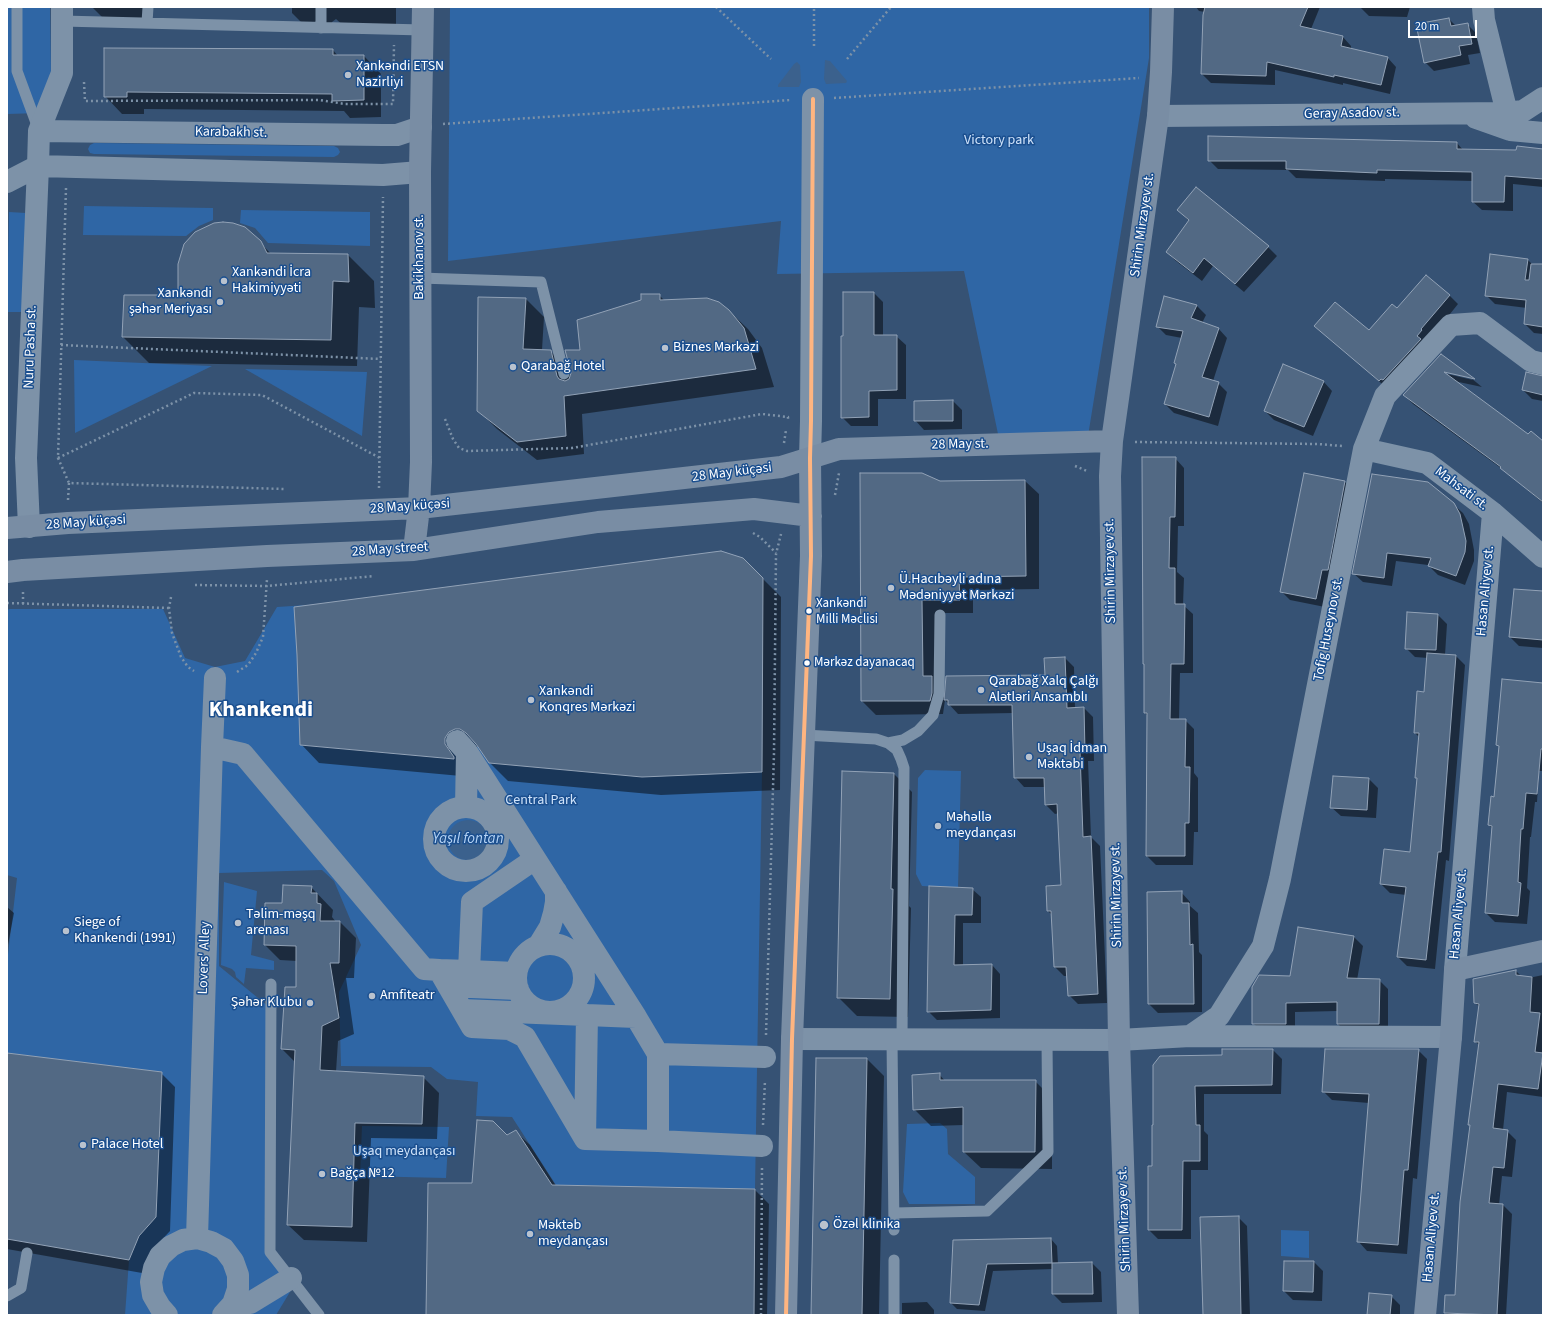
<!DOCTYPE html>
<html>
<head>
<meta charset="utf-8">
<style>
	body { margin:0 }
	#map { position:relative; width:1550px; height:1322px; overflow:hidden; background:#365274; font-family:"Source Sans 3",sans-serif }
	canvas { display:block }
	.frame { position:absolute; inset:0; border:8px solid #fff; pointer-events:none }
	.scale { position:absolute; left:1408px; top:20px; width:69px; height:18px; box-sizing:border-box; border:2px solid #fff; border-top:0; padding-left:5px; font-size:12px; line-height:14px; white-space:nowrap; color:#fff; -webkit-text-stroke:3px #1b4f8f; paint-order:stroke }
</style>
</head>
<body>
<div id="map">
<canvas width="1550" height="1322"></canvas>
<div class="frame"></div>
<div class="scale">20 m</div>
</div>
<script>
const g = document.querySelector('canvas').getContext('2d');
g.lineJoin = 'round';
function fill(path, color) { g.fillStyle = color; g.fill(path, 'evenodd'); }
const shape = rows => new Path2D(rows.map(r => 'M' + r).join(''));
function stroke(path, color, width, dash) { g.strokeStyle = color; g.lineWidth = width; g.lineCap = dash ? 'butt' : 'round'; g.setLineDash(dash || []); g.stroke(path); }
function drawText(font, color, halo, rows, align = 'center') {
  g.font = font + ' "Source Sans 3",sans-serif'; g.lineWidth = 3; g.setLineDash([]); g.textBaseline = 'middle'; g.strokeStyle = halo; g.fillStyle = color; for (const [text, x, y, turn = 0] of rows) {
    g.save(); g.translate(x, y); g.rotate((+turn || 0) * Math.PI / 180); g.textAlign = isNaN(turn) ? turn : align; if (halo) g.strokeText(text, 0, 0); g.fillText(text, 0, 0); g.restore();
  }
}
fill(shape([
	[7,7,50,7,51,72,41,113,7,114],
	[450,7,1149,7,1149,58,1088,436,998,434,964,271,777,274,781,221,448,261],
	[94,143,334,146,338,148,340,152,338,155,334,157,94,154,90,153,88,149,90,145],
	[84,206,213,208,213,220,199,226,186,236,83,235],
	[241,210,370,212,370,246,268,243,255,228,240,223],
	[9,212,26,213,23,312,7,312],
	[74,360,212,366,75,433],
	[245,369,367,372,362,436],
	[721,551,743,558,763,578,762,772,755,1189,556,1185,512,1117,476,1116,478,1082,447,1079,431,1067,341,1066,339,992,361,945,334,881,322,870,219,873,219,966,269,1007,269,1253,293,1287,276,1315,125,1315,129,1260,139,1236,156,1217,162,1072,7,1053,7,963,17,878,7,875,7,610,10,609,163,609,185,658,215,667,245,661,277,607,385,600],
	[925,770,961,771,958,888,922,886,916,874,918,778],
	[224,882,257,891,251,955,274,961,274,970,246,968,244,984,236,977,235,972,232,969,221,965],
	[940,1123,947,1129,948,1154,975,1177,975,1204,909,1204,903,1192,907,1124],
	[362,1126,449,1127,446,1178,360,1176],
	[1281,1230,1309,1231,1309,1258,1281,1256]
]), '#2f66a5');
fill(shape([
	[825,60,830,61,847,81,846,83,826,84,824,79],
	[797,62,800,65,801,82,799,87,778,87,778,85,794,64],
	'448 840a20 20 0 1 1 40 0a20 20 0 1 1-40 0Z'
]), '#3b618d');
fill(shape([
	[92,7,150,7,150,23,108,23],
	[292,7,396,7,396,30,347,29,336,19,332,22,331,29,310,31,292,13],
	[1196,7,1320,7,1311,29,1342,36,1351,46,1351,49,1387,57,1396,67,1390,94,1343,83,1343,85,1275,70,1275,85,1211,83,1202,74,1205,12,1199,11],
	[1360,7,1410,7,1407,17,1369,16],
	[1449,19,1456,26,1467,24,1476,33,1480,53,1468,55,1470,64,1434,71,1425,62],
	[333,50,338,56,364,56,381,74,381,117,350,118,344,111,144,109,144,114,122,114,105,96],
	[1457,143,1463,150,1543,150,1543,187,1513,184,1513,211,1482,210,1472,201,1473,181,1385,179,1385,181,1296,178,1288,170,1218,169,1209,160],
	[1178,210,1268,247,1277,256,1244,292,1213,266,1202,281,1176,261,1167,252,1189,221],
	[254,236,271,254,348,255,374,281,375,308,359,307,357,366,149,363,123,337,179,296],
	[1528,260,1537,269,1543,283,1543,334,1534,333,1525,324,1527,308,1495,304,1486,295],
	[874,293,883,302,883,336,896,336,906,345,906,399,878,399,878,426,851,426,842,417,844,337],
	[659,295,665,301,729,311,748,329,762,348,774,387,582,414,584,454,537,460,497,429,478,410,526,299,544,317,542,350,550,351,571,371,582,351,642,300],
	[1449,295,1458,304,1389,390,1316,326,1369,332,1397,310],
	[1165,297,1197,306,1206,315,1202,323,1218,328,1227,338,1213,381,1218,383,1227,392,1218,426,1174,413,1165,404,1177,364,1182,338,1166,335,1157,326],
	[1440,370,1439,372,1473,380,1471,378,1482,387,1454,381,1528,436,1543,442,1543,503,1505,471,1413,404,1404,395],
	[1543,377,1543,401,1532,399,1523,390],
	[1323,381,1332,391,1313,436,1274,420,1265,411],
	[953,401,962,410,962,429,924,430,915,420],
	[1175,458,1184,468,1184,526,1178,526,1177,572,1184,578,1183,605,1193,614,1193,673,1180,673,1179,720,1185,720,1194,729,1194,773,1198,778,1198,832,1194,832,1193,865,1156,865,1147,856,1148,716,1145,713],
	[1025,481,1039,494,1039,589,973,590,973,613,935,613,936,681,946,692,1046,676,1065,658,1074,667,1075,708,1084,708,1093,717,1094,761,1088,761,1091,837,1100,846,1107,1003,1078,1004,1069,995,1068,976,1064,976,1055,967,1052,915,1048,911,1062,886,1059,813,1055,814,1046,805,1045,787,1024,787,1015,777,1014,713,958,714,945,700,943,714,876,715,862,701,940,482],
	[1345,482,1354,491,1325,607,1290,600,1281,591],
	[1453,504,1463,513,1469,524,1474,550,1474,561,1465,585,1438,575,1428,565,1396,561,1392,586,1363,582,1353,573],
	[743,559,781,597,780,790,661,795,508,781,489,762,480,747,473,747,472,777,319,763,301,744],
	[1543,592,1543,648,1519,646,1510,637],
	[1438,615,1447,624,1445,655,1456,656,1465,665,1449,861,1446,860,1435,969,1407,966,1398,957,1406,895,1390,893,1381,884,1411,853,1418,780,1416,778,1419,737,1415,733,1425,693,1428,658,1415,657,1406,648],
	[1543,684,1543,771,1539,771,1537,802,1535,802,1531,837,1530,837,1527,888,1530,891,1527,924,1495,922,1486,913,1493,829,1489,825,1495,798,1500,747,1497,745],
	[894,774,912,792,909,906,911,908,908,1017,857,1016,838,997],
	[1369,779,1378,788,1376,818,1341,816,1331,807],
	[311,887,333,910,332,917,336,922,340,922,356,938,354,978,346,978,354,1034,338,1041,336,1072,423,1077,439,1093,437,1139,371,1138,367,1242,304,1240,288,1225,295,1062,282,1049,297,988,297,961,280,960,265,945,283,904],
	[930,887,972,889,981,897,981,923,963,923,963,966,992,965,1000,974,1000,1018,937,1020,928,1011],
	[1181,892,1190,902,1190,906,1198,913,1199,952,1202,955,1202,1012,1158,1013,1149,1004],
	[7,907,14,913,7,950],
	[1354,937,1363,946,1357,980,1379,980,1388,989,1388,1033,1347,1033,1338,1024,1338,1011,1295,1012,1295,1033,1262,1032,1253,1023,1291,977],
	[1516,971,1524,979,1543,975,1543,1097,1507,1092,1503,1130,1507,1131,1516,1140,1512,1177,1502,1176,1499,1205,1503,1205,1512,1214,1506,1315,1448,1315,1445,1312,1456,1296,1470,1126,1469,1124,1479,1045,1475,1041,1480,1007,1475,1003],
	[1273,1050,1282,1059,1281,1094,1204,1094,1204,1131,1208,1135,1208,1170,1191,1170,1191,1239,1158,1239,1149,1230,1153,1167,1153,1126,1223,1056],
	[1418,1050,1427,1059,1417,1179,1413,1178,1407,1254,1367,1251,1358,1241,1369,1103,1332,1100,1323,1091],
	[7,1054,161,1073,175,1087,170,1231,153,1249,142,1273,7,1249],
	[867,1059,884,1076,879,1315,812,1315],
	[939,1074,945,1081,1035,1081,1052,1098,1052,1169,981,1168,964,1152,964,1125,931,1126,914,1109],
	[516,1132,530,1145,556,1186,755,1190,769,1204,767,1315,427,1315,473,1184,507,1136],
	[1238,1217,1247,1226,1250,1315,1204,1315],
	[1051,1239,1057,1246,1058,1264,1092,1263,1101,1272,1102,1302,1062,1303,1053,1294,1053,1269,993,1271,985,1311,957,1309,951,1303,954,1241],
	[1314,1262,1323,1271,1322,1301,1293,1300,1284,1291],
	[1391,1296,1400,1305,1400,1315,1368,1315],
	[927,1302,934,1310,934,1315,902,1315,902,1303]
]), '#0007');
const building = shape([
	[1205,7,1308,7,1300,26,1343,36,1341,46,1388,57,1381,85,1334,75,1334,77,1267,62,1266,76,1201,74,1203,15,1205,7],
	[1449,18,1451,26,1468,23,1472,44,1459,46,1461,55,1424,63,1416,24,1449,18],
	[104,48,333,49,333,55,364,55,364,100,332,101,332,94,127,92,127,97,104,97,104,48],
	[1208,136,1457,142,1457,149,1516,150,1517,146,1543,149,1543,179,1505,176,1504,202,1472,202,1472,172,1377,170,1377,173,1286,169,1286,161,1208,161,1208,136],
	[1196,187,1269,246,1235,284,1204,258,1193,273,1166,252,1189,220,1177,210,1196,187],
	[223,222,233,223,245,227,261,241,267,253,348,254,349,282,333,281,331,340,122,337,124,295,178,295,178,264,184,244,195,232,214,223,223,222],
	[1490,254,1528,259,1525,280,1529,280,1531,264,1543,264,1543,327,1524,324,1526,300,1485,296,1490,254],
	[1426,275,1450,295,1421,329,1422,330,1417,336,1421,339,1383,380,1381,379,1379,381,1314,326,1335,302,1369,330,1392,304,1397,308,1426,275],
	[843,292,874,292,874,335,897,335,897,390,869,391,869,417,841,418,841,336,843,336,843,292],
	[641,294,660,294,660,300,707,298,719,302,729,310,744,328,756,369,564,396,566,436,517,442,477,411,478,297,526,298,523,349,551,350,557,376,559,379,565,381,569,379,571,373,565,350,580,350,577,320,641,300,641,294],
	[1164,296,1197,305,1191,318,1219,328,1202,377,1219,382,1209,417,1164,404,1176,364,1174,363,1183,331,1156,327,1164,296],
	[1441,354,1475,379,1444,372,1528,434,1531,431,1543,441,1543,502,1500,468,1501,467,1403,395,1441,354],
	[1283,364,1324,381,1304,427,1264,411,1283,364],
	[1526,372,1543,376,1543,395,1522,390,1526,372],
	[953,400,953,421,914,421,914,401,953,400],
	[1142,457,1176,457,1175,517,1170,517,1169,568,1175,568,1175,604,1185,604,1184,664,1171,664,1170,719,1186,719,1185,767,1190,767,1189,823,1185,823,1185,856,1146,856,1147,713,1144,713,1144,664,1143,664,1142,457],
	[860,473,922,473,940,481,1025,480,1026,576,959,577,960,600,922,600,923,676,932,676,932,693,930,701,861,701,860,473],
	[1304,473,1345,481,1328,570,1322,570,1316,599,1280,592,1304,473],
	[1372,474,1428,482,1454,503,1460,514,1466,541,1465,552,1456,576,1428,566,1431,558,1387,553,1384,578,1352,574,1372,474],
	[721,551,743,558,763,578,762,772,642,777,489,763,476,744,466,733,460,729,455,729,449,732,445,738,445,744,454,757,454,759,300,745,297,655,294,607,721,551],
	[1514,589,1543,591,1543,640,1509,637,1514,589],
	[1407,612,1438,614,1436,650,1405,649,1407,612],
	[1427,653,1456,655,1441,852,1438,852,1426,960,1397,957,1406,887,1380,884,1384,849,1410,852,1417,778,1415,778,1419,733,1414,733,1417,691,1424,692,1427,653],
	[1065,657,1067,708,1084,707,1085,752,1080,752,1083,837,1091,836,1098,994,1068,996,1066,967,1054,967,1051,911,1047,911,1046,886,1061,885,1057,804,1045,805,1044,778,1014,778,1012,705,948,705,948,700,944,700,946,676,1045,675,1044,658,1065,657],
	[1502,679,1543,683,1543,749,1541,749,1537,794,1526,793,1523,829,1521,829,1518,882,1521,883,1518,916,1485,913,1492,826,1488,825,1491,796,1494,797,1499,746,1496,745,1502,679],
	[842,771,894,773,891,889,893,889,890,999,837,998,842,771],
	[1333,776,1369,778,1367,810,1330,808,1333,776],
	[283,885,312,886,311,893,317,893,317,903,321,904,320,921,340,921,339,963,330,963,339,1018,322,1026,320,1070,424,1076,422,1124,355,1123,352,1227,287,1225,295,1050,281,1049,285,987,296,987,296,946,264,945,265,903,282,903,283,885],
	[929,886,973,888,972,915,955,915,954,965,992,964,991,1010,927,1012,929,886],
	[1182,891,1182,903,1189,903,1190,945,1193,944,1194,1004,1148,1004,1147,892,1182,891],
	[1298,927,1354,936,1347,978,1380,979,1379,1024,1337,1024,1337,1002,1286,1003,1286,1024,1252,1024,1252,987,1259,975,1290,976,1298,927],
	[1516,970,1516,975,1532,977,1530,1012,1540,1013,1535,1052,1543,1053,1538,1089,1498,1084,1493,1128,1508,1130,1504,1168,1493,1167,1489,1203,1503,1204,1497,1315,1444,1313,1445,1295,1455,1295,1460,1202,1470,1125,1468,1125,1479,1042,1474,1042,1479,1004,1474,1003,1473,979,1516,970],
	[1222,1049,1273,1049,1272,1085,1195,1086,1196,1125,1200,1125,1200,1161,1183,1161,1182,1230,1148,1230,1148,1166,1152,1166,1152,1125,1153,1125,1153,1065,1160,1056,1222,1055,1222,1049],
	[1325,1049,1419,1049,1408,1170,1404,1170,1398,1245,1357,1242,1369,1094,1322,1092,1325,1049],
	[7,1053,162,1072,156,1217,139,1236,129,1260,7,1239,7,1053],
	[816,1058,867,1058,862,1315,811,1315,816,1058],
	[940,1073,940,1080,1036,1080,1035,1152,963,1152,963,1107,913,1110,912,1075,940,1073],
	[477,1120,493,1121,507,1135,516,1130,552,1185,755,1189,754,1315,426,1315,428,1183,472,1183,477,1120],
	[1239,1216,1241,1315,1203,1315,1200,1217,1239,1216],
	[1051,1238,1052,1263,987,1264,979,1305,950,1303,953,1240,1051,1238],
	[1284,1261,1314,1261,1313,1292,1283,1291,1284,1261],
	[1092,1262,1093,1294,1052,1294,1052,1263,1092,1262],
	[1369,1293,1392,1295,1390,1315,1367,1315,1369,1293]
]);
fill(building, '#526984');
stroke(building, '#92a2b6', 1);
stroke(shape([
	[716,7,771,59],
	[814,46,814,7],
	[847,59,891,7],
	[84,82,85,101,319,100,345,104,393,104,394,45],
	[834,98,1139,78],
	[443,124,791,100],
	[66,188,58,458,69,483,285,489],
	[61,345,381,359],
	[445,419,453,439,459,448,467,451,572,448,762,414,788,417,788,419],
	[1135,442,1318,444,1342,446],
	[784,443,786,430],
	[58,458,194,393,262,395,380,458],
	[1075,466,1087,471],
	[379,488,383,197],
	[835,495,839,473],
	[68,500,69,483],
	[753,533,760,537,776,553],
	[195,585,267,586,374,576],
	[171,597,169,608,172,633,181,657,188,667,194,671],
	[7,603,169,608],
	[23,604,23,592],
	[237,672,248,665,256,653,263,637,267,579],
	[766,1035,774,753,776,554,781,534],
	[763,1125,765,1080],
	[761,1315,762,1168]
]), '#7d92a8', 2.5, [2, 3]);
stroke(shape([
	[17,7,17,71,38,128],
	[321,7,321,28],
	[62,21,423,30],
	[147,23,148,7],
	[420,278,541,282,564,374],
	[804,735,876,739,888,743,897,750,901,759,904,768,902,1039],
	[888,743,903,740,918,731,933,715,939,694,940,615],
	[271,984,270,1252,319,1315],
	[892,1039,894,1230],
	[894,1213,987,1211,1048,1152,1047,1040],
	[7,1296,21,1288,27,1253],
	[894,1315,894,1260]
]), '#7d92a8', 11);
stroke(shape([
	[1483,7,1484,20,1507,113],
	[1158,116,1507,113,1523,111,1543,98],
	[1476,118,1510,130,1543,133],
	[39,131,383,135,397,135,421,127],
	[7,182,38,166,39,131,62,73,62,7],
	[1364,449,1427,463,1493,513,1543,557],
	[810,458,811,421,813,99],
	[29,527,26,458,38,166,383,175,420,172],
	[457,741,467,752,636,1017,658,1054,658,1141,762,1146],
	[212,747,243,754,424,969,439,970],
	'434 839a32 32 0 1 1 64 0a32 32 0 1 1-64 0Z',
	[466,807,467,752],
	[535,859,472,902,469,971,439,970,472,1027,509,1029,525,1037,585,1139,658,1141],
	'516 978a34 34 0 1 1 68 0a34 34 0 1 1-68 0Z',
	[539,945,550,927,554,913,556,902,556,891],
	[1455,970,1493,513],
	[469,971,516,973],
	[448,986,518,989],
	[462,1010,636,1017],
	[1190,1036,1219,1016,1263,946,1280,879,1364,449,1385,396,1451,325,1480,323,1531,361,1543,364],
	[792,1039,1119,1040,1190,1036,1451,1037],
	[658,1054,765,1057],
	[585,1139,587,1015],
	[197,1238,212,747,215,678],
	[233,1304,250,1303,291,1278],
	[167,1315,160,1307,153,1295,151,1282,154,1268,160,1256,171,1246,183,1240,197,1238,211,1242,224,1249,233,1261,238,1275,238,1289,233,1304,223,1315]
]), '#7d92a8', 22);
stroke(shape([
	[7,528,68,523,419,508,781,467,839,449,1112,441],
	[414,550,419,508,421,462,420,172,423,7],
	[7,572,23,570,267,556,414,550,598,522,754,509,811,516],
	[786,1315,792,1039,811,556,810,458],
	[1128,1315,1119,1040,1110,476,1112,441,1158,116,1161,72,1163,7],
	[1425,1315,1451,1037,1455,970,1543,951]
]), '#798da4', 22);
stroke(shape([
	[786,1315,792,1039,811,556,810,458,811,421,813,99]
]), '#ffb580', 4);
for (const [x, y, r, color] of [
	[348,75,4,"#b9c2ce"],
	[224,281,4,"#b9c2ce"],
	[220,302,4,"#b9c2ce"],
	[665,348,4,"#b9c2ce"],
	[513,367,4,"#b9c2ce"],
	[891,588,4,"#b9c2ce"],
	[809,611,3.5,"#fff"],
	[807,663,3.5,"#fff"],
	[981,690,4,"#b9c2ce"],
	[531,700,4,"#b9c2ce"],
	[1029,757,4,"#b9c2ce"],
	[938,826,4,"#b9c2ce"],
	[238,923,4,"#b9c2ce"],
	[66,931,4,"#b9c2ce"],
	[372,996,4,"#b9c2ce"],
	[310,1003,4,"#b9c2ce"],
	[83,1145,4,"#b9c2ce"],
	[322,1174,4,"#b9c2ce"],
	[824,1225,5,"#b9c2ce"],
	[530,1234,4,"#b9c2ce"]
]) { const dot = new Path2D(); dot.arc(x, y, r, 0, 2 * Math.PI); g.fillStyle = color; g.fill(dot); stroke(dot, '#1b4f8f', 1.5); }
drawText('13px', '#fff', '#1b4f8f', [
	["Xankəndi",816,604],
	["Milli Məclisi",816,620],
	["Mərkəz dayanacaq",814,663]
], 'left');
drawText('14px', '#fff', '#1b4f8f', [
	["Xankəndi ETSN",356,67],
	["Nazirliyi",356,83],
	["Xankəndi İcra",232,273],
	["Hakimiyyəti",232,289],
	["Xankəndi",212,294,"right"],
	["şəhər Meriyası",212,310,"right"],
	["Biznes Mərkəzi",673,348],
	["Qarabağ Hotel",521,367],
	["Ü.Hacıbəyli adına",899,580],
	["Mədəniyyət Mərkəzi",899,596],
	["Qarabağ Xalq Çalğı",989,682],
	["Alətləri Ansamblı",989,698],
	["Xankəndi",539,692],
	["Konqres Mərkəzi",539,708],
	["Uşaq İdman",1037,749],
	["Məktəbi",1037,765],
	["Məhəllə",946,818],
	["meydançası",946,834],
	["Təlim-məşq",246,915],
	["arenası",246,931],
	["Siege of",74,923],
	["Khankendi (1991)",74,939],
	["Amfiteatr",380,996],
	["Şəhər Klubu",302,1003,"right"],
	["Palace Hotel",91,1145],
	["Bağça №12",330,1174],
	["Özəl klinika",833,1225],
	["Məktəb",538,1226],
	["meydançası",538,1242]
], 'left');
drawText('14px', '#fff', '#1b4f8f', [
	["Geray Asadov st.",1352,114,-1],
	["Karabakh st.",231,133,1],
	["Shirin Mirzayev st.",1143,225,-82],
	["Bakikhanov st.",420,257,-90],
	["Nuru Pasha st.",31,347,-88],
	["28 May st.",960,445,-1],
	["28 May küçəsi",732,473,-7],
	["Mahsati st.",1461,489,37],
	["28 May küçəsi",410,507,-4],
	["28 May küçəsi",86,523,-4],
	["28 May street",390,550,-4],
	["Shirin Mirzayev st.",1111,571,-91],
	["Hasan Aliyev st.",1486,591,-85],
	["Tofig Huseynov st.",1329,629,-79],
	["Shirin Mirzayev st.",1117,895,-91],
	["Hasan Aliyev st.",1459,914,-85],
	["Lovers' Alley",205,958,-88],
	["Shirin Mirzayev st.",1125,1219,-92],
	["Hasan Aliyev st.",1432,1237,-85]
]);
drawText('14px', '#cfe3fa', '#1b4f8f', [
	["Victory park",999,141],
	["Central Park",541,801],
	["Uşaq meydançası",404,1152]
]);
drawText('italic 15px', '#b5d3f5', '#1b4f8f', [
	["Yaşıl fontan",468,840]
]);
drawText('bold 22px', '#fff', '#1b4f8f', [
	["Khankendi",261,711]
]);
</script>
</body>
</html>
